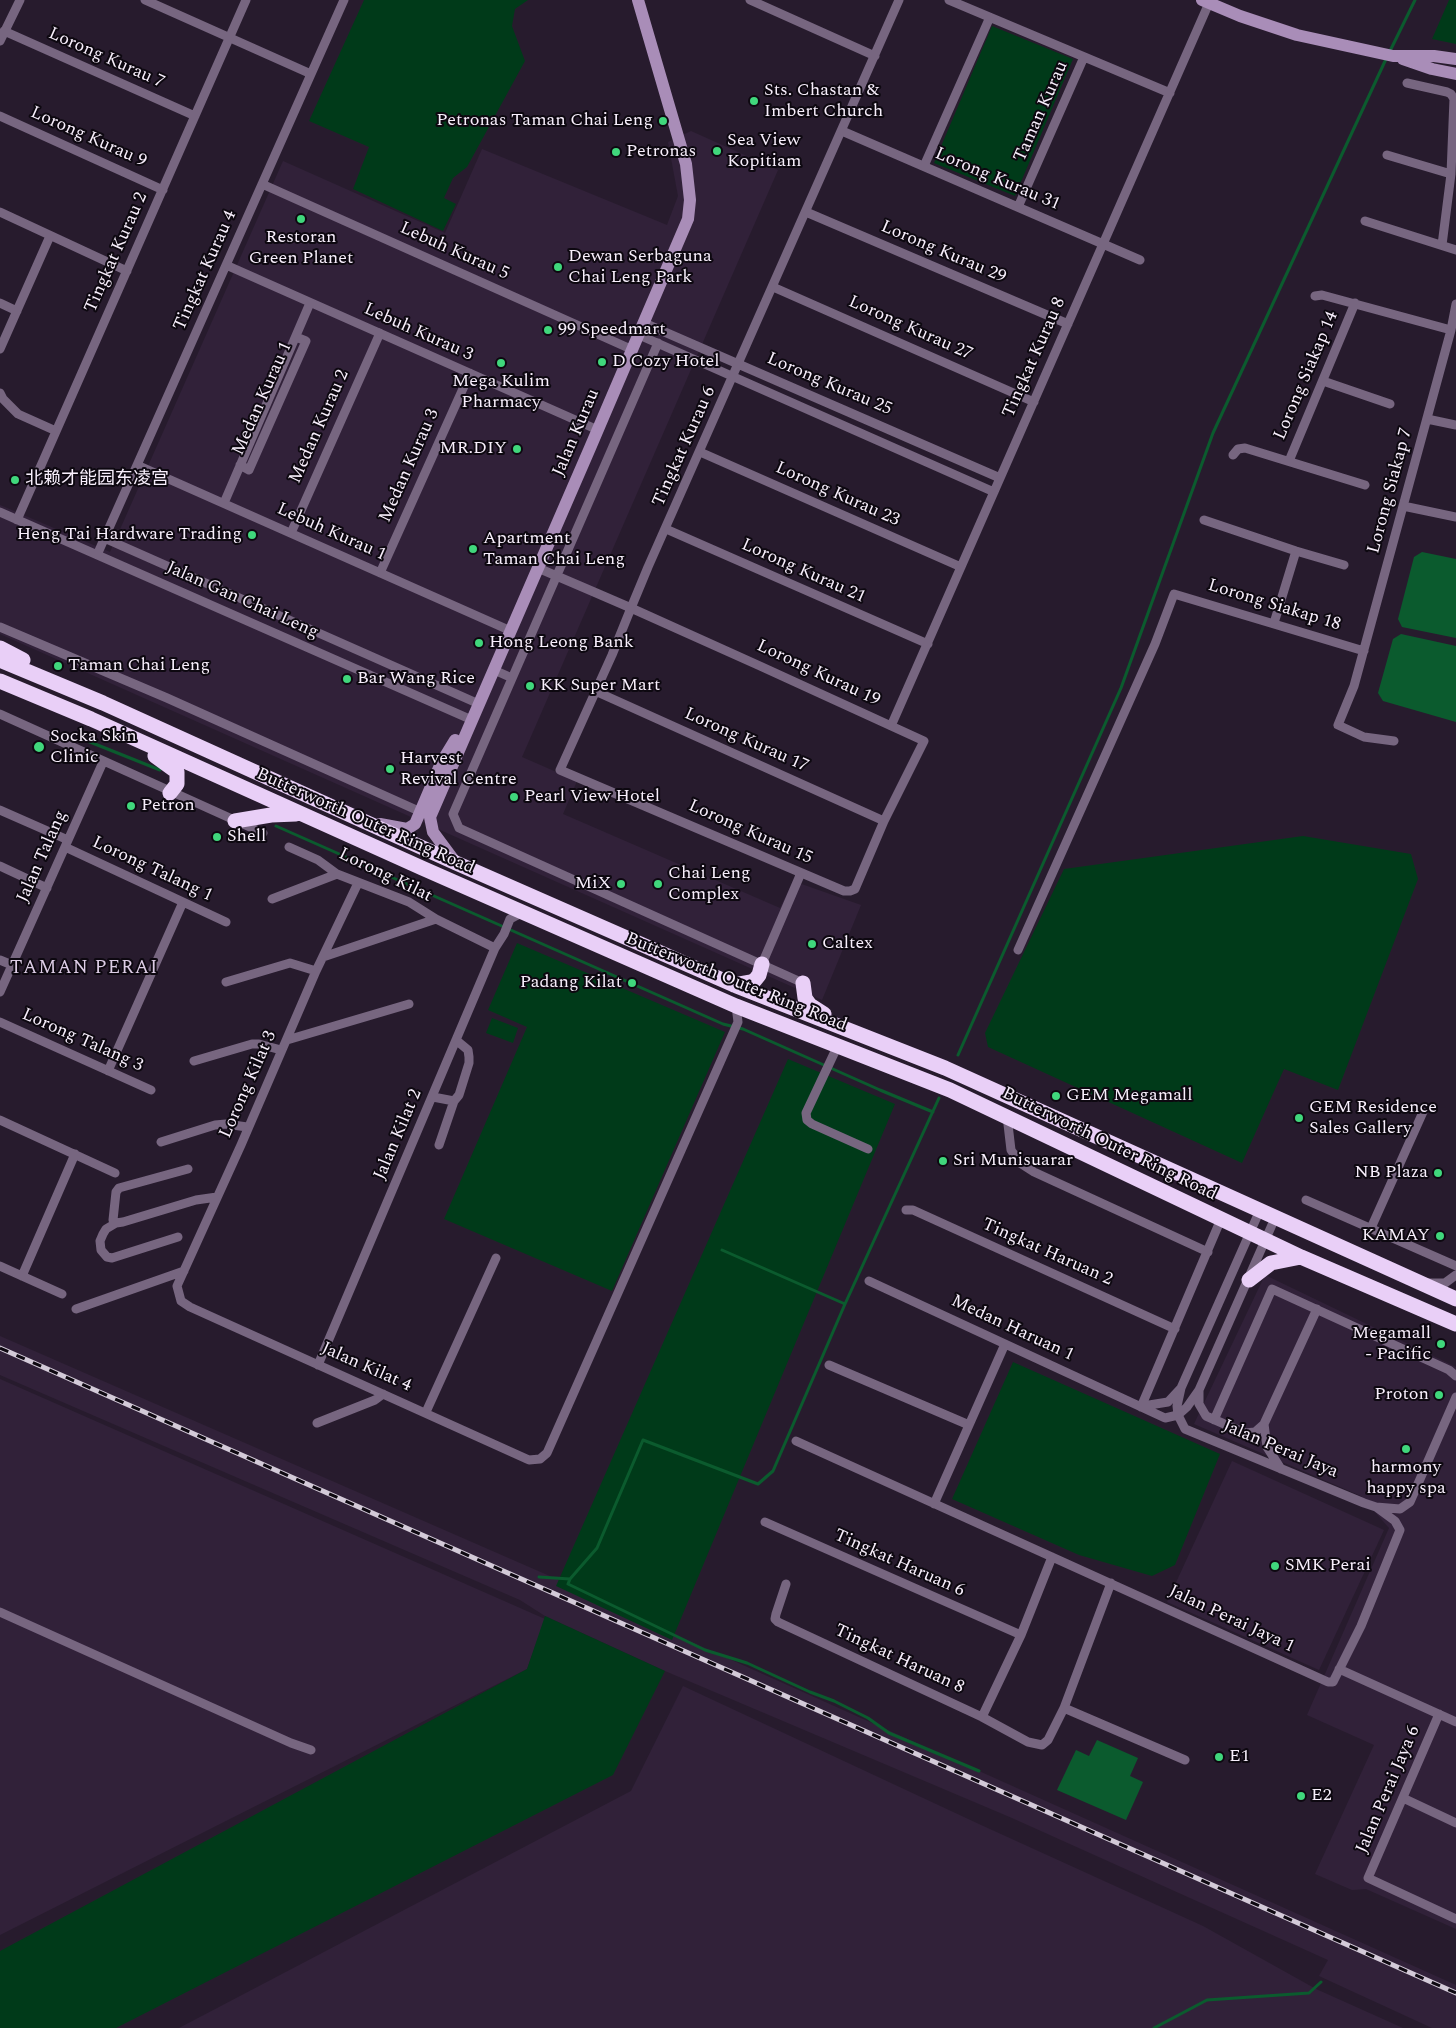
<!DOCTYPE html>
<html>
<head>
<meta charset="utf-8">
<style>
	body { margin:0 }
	canvas { display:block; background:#271b2d }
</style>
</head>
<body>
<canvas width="1456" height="2028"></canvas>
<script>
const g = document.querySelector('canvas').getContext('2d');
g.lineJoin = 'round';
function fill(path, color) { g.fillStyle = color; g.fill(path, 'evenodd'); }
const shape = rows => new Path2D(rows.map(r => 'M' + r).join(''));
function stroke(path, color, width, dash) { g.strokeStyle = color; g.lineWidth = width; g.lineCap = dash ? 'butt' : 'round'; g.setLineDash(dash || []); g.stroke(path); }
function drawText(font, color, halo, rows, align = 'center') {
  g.font = font + ' Spectral,"Noto Sans SC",serif'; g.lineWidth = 4; g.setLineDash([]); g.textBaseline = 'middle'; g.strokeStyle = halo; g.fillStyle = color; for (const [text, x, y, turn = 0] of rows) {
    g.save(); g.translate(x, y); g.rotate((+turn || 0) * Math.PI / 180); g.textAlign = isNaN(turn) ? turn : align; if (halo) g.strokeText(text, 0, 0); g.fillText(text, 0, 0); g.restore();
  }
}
fill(shape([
	[691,131,778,170,522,757,577,781,563,814,780,908,793,881,861,905,822,1000,0,634,0,505,110,552,283,161,445,233,482,149,667,225,678,196,668,142],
	[1265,1275,1456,1367,1456,1929,1366,1889,1352,1890,1315,1874,1374,1745,1307,1715,1389,1528,1361,1496,1194,1424],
	[0,1336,568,1584,678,1636,1456,1985,1456,2028,1432,2028,1319,1976,1328,1960,1012,1818,665,1671,545,1616,520,1600,0,1375],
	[0,1379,545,1619,527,1669,0,1935],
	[1232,1461,1384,1530,1319,1670,1167,1602],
	[683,1686,981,1825,1203,1926,1316,1989,1403,2028,179,2028,631,1791]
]), '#312139');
fill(shape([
	[364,0,528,0,515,9,512,26,525,61,467,167,453,178,444,198,456,204,443,231,353,189,369,147,309,121],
	[1449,0,1456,0,1456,44,1432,39],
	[992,26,1073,59,1015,196,934,163],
	[1303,836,1411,854,1418,879,1338,1090,1284,1069,1242,1163,988,1047,985,1033,1064,869],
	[517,943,725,1032,612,1291,444,1219,527,1027,488,1010],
	[492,1018,518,1028,513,1043,486,1033],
	[788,1059,895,1104,672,1640,556,1586],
	[1013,1362,1220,1454,1175,1565,1152,1576,1079,1555,952,1499],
	[545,1616,665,1671,613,1775,116,2028,0,2028,0,1951,527,1669]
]), '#003a19');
fill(shape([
	[1422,552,1456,559,1456,638,1402,627,1398,619,1414,557],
	[1401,634,1456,646,1456,722,1383,701,1378,693,1393,639],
	[1097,1740,1138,1758,1130,1776,1143,1782,1126,1820,1057,1790,1076,1750,1089,1756]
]), '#0b5b2e');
stroke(shape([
	[1390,51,1415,0],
	[85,740,160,770],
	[276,826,723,1024,743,1029,880,1090,933,1112],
	[958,1055,1121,688,1213,433,1386,59],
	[722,1250,845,1304],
	[539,1577,570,1579,597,1548,643,1440,758,1484,773,1471,845,1304,939,1098],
	[570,1579,568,1584,705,1650,747,1663,810,1692,834,1701,868,1718,889,1733,979,1771],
	[1154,2028,1207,2000,1309,1993,1321,1982]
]), '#0b5b2e', 3);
stroke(shape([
	[145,0,311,74],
	[750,0,875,56],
	[949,0,1170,93],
	[4,31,195,116],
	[0,41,20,0],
	[1407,83,1447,92,1451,94,1454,99,1451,174,1442,245],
	[0,116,163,190],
	[842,131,1140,260],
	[1387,155,1451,174],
	[924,166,990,17],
	[262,184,633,350],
	[1018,207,1084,57],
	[0,212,127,271],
	[806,212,1068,324],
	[1365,221,1456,250],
	[226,265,598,430],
	[773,287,1034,402],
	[1315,296,1322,295,1451,330],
	[0,303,17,311],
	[644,323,1000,478],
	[639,335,994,492],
	[658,343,453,814,459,828,803,983],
	[0,349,50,236],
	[1323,381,1390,404],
	[0,393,3,399,18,414,56,431],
	[1427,419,1456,425],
	[700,452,961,567],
	[1233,455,1238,449,1245,448,1365,485],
	[1289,461,1355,303],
	[137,465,511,631],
	[240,465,249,470,306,341,296,337],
	[224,503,310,303],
	[1403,506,1456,517],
	[0,512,472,720],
	[17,520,246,0],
	[1204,520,1296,551,1344,565],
	[666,529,928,644],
	[291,533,380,333],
	[104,538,479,704],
	[97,555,344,0],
	[538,568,594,592,631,608,760,666,924,741,884,821,855,889,850,891,844,891,560,770,612,655,631,608,648,567,899,0],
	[380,573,470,373],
	[1274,623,1296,551],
	[0,627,167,698,421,812],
	[494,670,512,678],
	[595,691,884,821],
	[0,714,263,833],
	[891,726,1209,3],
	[1394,741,1364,737,1338,725,1354,686,1451,330,1456,304],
	[0,810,68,840],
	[65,847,226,922],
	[289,847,318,860,337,874,409,902,436,919,495,948],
	[0,866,47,888],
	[358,883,316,971,241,1145,177,1286,181,1301,190,1307,529,1460,540,1459,547,1453,738,1022,736,1006],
	[272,899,337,874],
	[1018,950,1155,644,1174,594,1364,651],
	[323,957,436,919],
	[0,960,12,965],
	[762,964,801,873],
	[226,982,290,963,316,971],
	[0,992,103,762],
	[0,1022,151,1090],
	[287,1040,409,1004],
	[838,1045,806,1113,807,1120,812,1124,868,1149],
	[194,1061,252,1044,259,1044,281,1050],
	[108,1071,183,902],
	[433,1097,454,1101,459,1095,469,1063,469,1057,468,1050,456,1040],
	[1007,1116,1011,1150,1020,1163,1034,1172,1208,1252],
	[0,1120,115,1173],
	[161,1142,215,1125,226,1124,247,1127],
	[439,1145,454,1101],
	[1306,1200,1456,1266],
	[906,1210,913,1210,1175,1329],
	[1260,1210,1181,1388,1177,1406,1178,1415,1185,1429,1364,1503,1376,1507,1400,1509,1410,1502,1456,1397],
	[116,1223,113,1220,116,1192,119,1188,188,1169],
	[1371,1228,1423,1112],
	[178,1237,112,1258,107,1257,101,1250,100,1241,103,1234,106,1229,116,1223,123,1222,196,1200,217,1197],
	[0,1266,62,1294],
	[22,1276,75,1154],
	[869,1281,1165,1418,1178,1415,1187,1407,1199,1390,1275,1218],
	[1429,1283,1445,1283,1456,1275],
	[76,1309,184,1271],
	[318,1365,495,948,504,934,510,919,523,912],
	[829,1365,969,1425],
	[1199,1390,1199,1404,1206,1416,1245,1433,1255,1432,1264,1424,1317,1309],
	[1143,1406,1168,1402,1181,1388],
	[1141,1407,1221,1219],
	[426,1412,496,1258],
	[1214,1420,1272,1289,1449,1370,1456,1376],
	[317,1423,375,1400,383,1394],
	[1264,1424,1267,1447,1281,1469],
	[796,1441,1328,1682,1333,1682,1361,1626,1400,1530,1395,1521,1376,1507],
	[934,1504,1005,1344],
	[765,1522,1021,1635],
	[786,1584,776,1614,775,1619,778,1622,982,1717,1028,1742,1042,1745,1048,1740,1064,1708,1111,1583],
	[0,1612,291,1743,311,1750],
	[1339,1669,1456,1722],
	[1064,1708,1185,1760],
	[1439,1714,1368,1878,1456,1919],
	[982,1717,1021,1635,1052,1557],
	[1403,1798,1456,1823]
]), '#776680', 9);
stroke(shape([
	[1202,0,1240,16,1297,35,1393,56,1434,56,1456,59],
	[1403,59,1432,69,1456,74],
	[380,824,407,829,415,824,441,763,455,740],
	[456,863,433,832,430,817,590,448,688,219,690,200,686,164,638,0]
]), '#a98db8', 12);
stroke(shape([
	[0,648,23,660],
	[0,660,103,703,456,863,734,985,945,1068,1456,1299],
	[0,681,91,719,422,868,736,1006,950,1090,1301,1257,1456,1324],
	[155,756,177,772,177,784,170,793],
	[235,821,271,815,296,814],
	[803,983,805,998,810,1005,824,1014],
	[734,985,751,982,755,980,759,975,762,964],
	[1249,1280,1271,1263,1301,1257]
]), '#e9cff7', 15);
const rail = shape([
	[0,1348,1456,1993]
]);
stroke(rail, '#d3cad8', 5);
stroke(rail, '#0d0810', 3, [9]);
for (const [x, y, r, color] of [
	[754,101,5,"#40d77c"],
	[663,121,5,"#40d77c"],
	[717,151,5,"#40d77c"],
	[616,152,5,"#40d77c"],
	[301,219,5,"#40d77c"],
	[558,267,5,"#40d77c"],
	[548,330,5,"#40d77c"],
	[602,362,5,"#40d77c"],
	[501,363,5,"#40d77c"],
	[517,449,5,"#40d77c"],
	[15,480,5,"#40d77c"],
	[252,535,5,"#40d77c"],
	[473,549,5,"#40d77c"],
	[479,643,5,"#40d77c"],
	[58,666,5,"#40d77c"],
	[347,679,5,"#40d77c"],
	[530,686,5,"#40d77c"],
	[39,747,6,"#40d77c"],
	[390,769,5,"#40d77c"],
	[514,797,5,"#40d77c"],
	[131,806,5,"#40d77c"],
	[217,837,5,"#40d77c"],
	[621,884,5,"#40d77c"],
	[658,884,5,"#40d77c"],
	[812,944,5,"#40d77c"],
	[632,983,5,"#40d77c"],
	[1056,1096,5,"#40d77c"],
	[1299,1118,5,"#40d77c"],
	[943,1161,5,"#40d77c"],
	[1438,1173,5,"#40d77c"],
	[1440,1236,5,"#40d77c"],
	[1441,1344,5,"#40d77c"],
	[1439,1395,5,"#40d77c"],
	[1406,1449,5,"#40d77c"],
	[1275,1566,5,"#40d77c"],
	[1219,1757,5,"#40d77c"],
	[1301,1796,5,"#40d77c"]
]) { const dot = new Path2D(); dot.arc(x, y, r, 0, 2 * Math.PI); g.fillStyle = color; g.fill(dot); stroke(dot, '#0d0810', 2); }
drawText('18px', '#f8effc', '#0d0810', [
	["Lorong Kurau 7",106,59,24],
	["Taman Kurau",1042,112,-66],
	["Lorong Kurau 9",88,138,24],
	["Lorong Kurau 31",997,180,23],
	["Lebuh Kurau 5",454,252,24],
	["Tingkat Kurau 2",117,253,-66],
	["Lorong Kurau 29",943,253,23],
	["Tingkat Kurau 4",206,271,-66],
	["Lorong Kurau 27",910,329,24],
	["Lebuh Kurau 3",418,333,24],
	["Tingkat Kurau 8",1035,358,-66],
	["Lorong Siakap 14",1307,376,-67],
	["Lorong Kurau 25",829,385,23],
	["Medan Kurau 1",263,399,-66],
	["Medan Kurau 2",320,427,-66],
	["Jalan Kurau",577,433,-67],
	["Tingkat Kurau 6",685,447,-66],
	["Medan Kurau 3",410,466,-66],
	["Lorong Siakap 7",1391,491,-75],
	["Lorong Kurau 23",837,495,24],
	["Lebuh Kurau 1",331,533,24],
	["Lorong Kurau 21",803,572,24],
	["Jalan Gan Chai Leng",242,601,24],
	["Lorong Siakap 18",1274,606,17],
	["Lorong Kurau 19",818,674,25],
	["Lorong Kurau 17",746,741,24],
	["Butterworth Outer Ring Road",365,822,24],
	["Lorong Kurau 15",750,833,24],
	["Jalan Talang",43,857,-66],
	["Lorong Talang 1",152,870,25],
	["Lorong Kilat",385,876,26],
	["Butterworth Outer Ring Road",736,983,22],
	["Lorong Talang 3",82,1041,24],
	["Lorong Kilat 3",249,1085,-66],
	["Jalan Kilat 2",399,1135,-67],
	["Butterworth Outer Ring Road",1109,1145,26],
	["Tingkat Haruan 2",1047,1253,24],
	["Medan Haruan 1",1012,1329,25],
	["Jalan Kilat 4",366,1368,24],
	["Jalan Perai Jaya",1280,1450,23],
	["Tingkat Haruan 6",899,1564,24],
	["Jalan Perai Jaya 1",1231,1620,25],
	["Tingkat Haruan 8",899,1660,25],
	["Jalan Perai Jaya 6",1389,1790,-67]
]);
drawText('18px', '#f8effc', '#0d0810', [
	["Sts. Chastan &",764,91],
	["Imbert Church",764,112],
	["Petronas Taman Chai Leng",653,121,"right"],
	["Sea View",727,141],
	["Kopitiam",727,162],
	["Petronas",626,152],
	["Restoran",301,238,"center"],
	["Green Planet",301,259,"center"],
	["Dewan Serbaguna",568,257],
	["Chai Leng Park",568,278],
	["99 Speedmart",558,330],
	["D Cozy Hotel",612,362],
	["Mega Kulim",501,382,"center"],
	["Pharmacy",501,403,"center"],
	["MR.DIY",507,449,"right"],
	["北赖才能园东凌宫",25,480],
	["Heng Tai Hardware Trading",242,535,"right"],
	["Apartment",483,539],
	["Taman Chai Leng",483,560],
	["Hong Leong Bank",489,643],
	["Taman Chai Leng",68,666],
	["Bar Wang Rice",357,679],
	["KK Super Mart",540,686],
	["Socka Skin",50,737],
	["Clinic",50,758],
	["Harvest",400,759],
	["Revival Centre",400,780],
	["Pearl View Hotel",524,797],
	["Petron",141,806],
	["Shell",227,837],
	["Chai Leng",668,874],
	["Complex",668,895],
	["MiX",611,884,"right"],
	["Caltex",822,944],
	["Padang Kilat",622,983,"right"],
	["GEM Megamall",1066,1096],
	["GEM Residence",1309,1108],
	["Sales Gallery",1309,1129],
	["Sri Munisuarar",953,1161],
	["NB Plaza",1428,1173,"right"],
	["KAMAY",1430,1236,"right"],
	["Megamall",1431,1334,"right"],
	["- Pacific",1431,1355,"right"],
	["Proton",1429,1395,"right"],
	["harmony",1406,1468,"center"],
	["happy spa",1406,1489,"center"],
	["SMK Perai",1285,1566],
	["E1",1229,1757],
	["E2",1311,1796]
], 'left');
g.letterSpacing = '1px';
drawText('19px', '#ddcde6', '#0d0810', [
	["TAMAN PERAI",84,969]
]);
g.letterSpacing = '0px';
</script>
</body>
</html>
